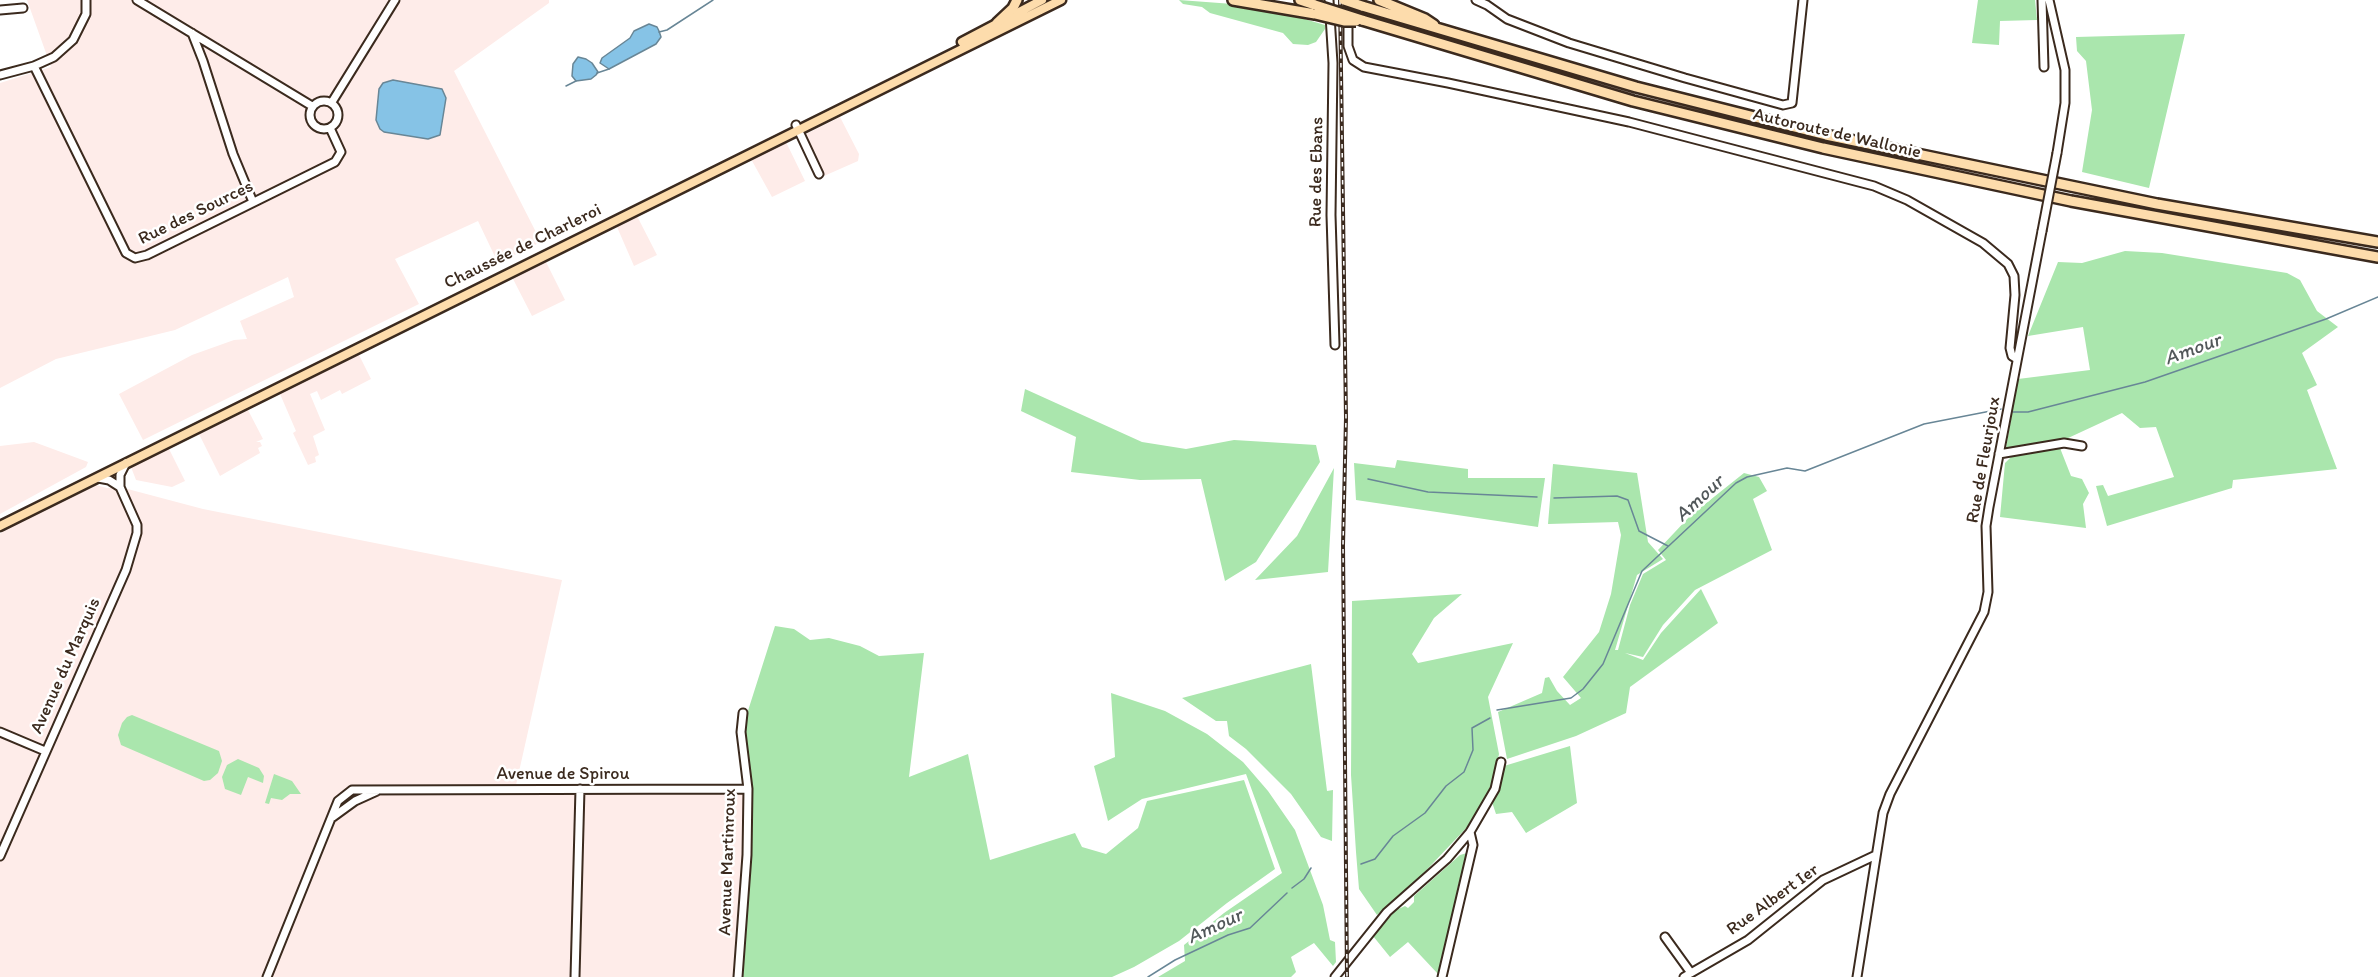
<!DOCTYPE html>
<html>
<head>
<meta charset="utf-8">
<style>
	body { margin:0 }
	canvas { display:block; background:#fff }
</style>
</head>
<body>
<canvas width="2378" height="977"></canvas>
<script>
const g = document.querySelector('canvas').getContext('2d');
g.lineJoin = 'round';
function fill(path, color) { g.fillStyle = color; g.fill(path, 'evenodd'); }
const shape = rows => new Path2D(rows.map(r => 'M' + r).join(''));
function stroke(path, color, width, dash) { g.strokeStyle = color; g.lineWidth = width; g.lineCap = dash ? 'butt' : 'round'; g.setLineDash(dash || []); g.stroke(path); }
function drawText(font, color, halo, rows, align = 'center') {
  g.font = font + ' Itim,sans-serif'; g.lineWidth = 5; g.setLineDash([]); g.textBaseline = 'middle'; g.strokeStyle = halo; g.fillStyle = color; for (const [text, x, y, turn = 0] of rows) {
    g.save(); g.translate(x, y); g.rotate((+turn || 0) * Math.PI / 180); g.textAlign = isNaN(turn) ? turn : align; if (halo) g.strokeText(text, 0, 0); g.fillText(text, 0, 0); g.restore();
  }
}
fill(shape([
	[27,0,549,0,549,3,454,71,541,242,498,263,478,221,395,259,419,304,143,440,119,394,192,355,234,340,247,339,240,321,294,297,288,277,175,330,56,359,0,388,0,83,51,67],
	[840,117,859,154,858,161,824,176,815,163,804,135],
	[786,142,805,181,772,197,751,159],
	[637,216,657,255,634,266,617,227],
	[545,260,565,300,532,316,512,277],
	[358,353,371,379,342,394,340,390,321,400,317,391,310,394,325,430,313,436,319,455,315,457,316,462,308,465,293,433,296,431,280,394],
	[248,410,263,439,256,442,260,442,262,446,258,448,260,453,220,476,199,434],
	[34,442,88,462,86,467,0,514,0,446],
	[169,449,185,481,172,487,136,480,131,467],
	[92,484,107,488,120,487,203,509,562,580,514,794,746,794,735,977,0,977,0,534,8,526]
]), '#feece9');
fill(shape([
	[1179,0,1233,4,1277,11,1325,25,1325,29,1316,42,1308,45,1293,44,1283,33,1210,13,1202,7,1183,4],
	[1978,0,2035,0,2037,20,2000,21,1999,45,1972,43],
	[2185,34,2149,188,2082,172,2092,110,2086,61,2077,51,2076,37],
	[2125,251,2162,253,2287,273,2300,280,2317,311,2338,327,2302,353,2317,385,2307,390,2337,469,2233,480,2232,488,2107,526,2096,486,2103,485,2108,496,2174,477,2156,427,2140,428,2122,413,2066,439,2006,448,2018,379,2090,370,2083,327,2028,336,2058,262,2082,263],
	[1025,389,1142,442,1186,449,1234,440,1316,445,1320,462,1256,562,1225,581,1201,479,1140,480,1071,472,1076,437,1021,411],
	[2060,448,2071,476,2082,479,2089,493,2083,504,2086,528,2000,517,2005,463,2012,456],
	[1397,460,1468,469,1468,478,1545,478,1538,527,1356,500,1354,463,1395,468],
	[1553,464,1637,473,1648,542,1663,559,1637,575,1615,650,1618,650,1630,605,1643,574,1666,560,1658,550,1690,516,1744,473,1759,477,1767,491,1753,499,1772,550,1695,590,1663,625,1643,657,1625,653,1643,660,1661,633,1701,589,1718,623,1630,687,1626,713,1576,736,1507,759,1498,712,1542,693,1545,678,1549,677,1557,691,1570,705,1581,698,1563,677,1599,632,1611,594,1621,535,1618,522,1548,524],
	[1334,468,1328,572,1255,580,1297,536],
	[1462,594,1434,618,1412,654,1418,663,1513,643,1488,697,1499,754,1492,791,1471,823,1418,879,1377,915,1359,889,1356,852,1351,775,1352,601],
	[775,626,794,629,810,640,829,638,860,646,879,656,924,653,909,777,968,754,990,860,1075,833,1082,847,1106,854,1138,828,1147,801,1244,780,1275,869,1227,903,1179,941,1134,967,1112,977,743,977,751,862,752,795,746,741,746,717],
	[1311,664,1327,791,1333,790,1332,841,1321,837,1291,794,1246,749,1229,736,1227,721,1216,721,1182,698],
	[1111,693,1165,711,1207,734,1243,762,1268,791,1295,830,1323,905,1330,940,1335,942,1336,962,1333,966,1314,943,1291,957,1296,972,1291,977,1158,977,1185,961,1184,945,1224,913,1282,873,1246,774,1142,799,1108,821,1094,766,1115,757],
	[132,715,219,751,222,761,218,773,210,780,204,781,121,745,118,735,122,723,127,717],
	[1570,746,1577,803,1526,833,1512,812,1496,814,1492,802,1499,787,1504,766],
	[238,759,259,768,264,776,263,783,248,777,241,795,225,789,222,777,227,765],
	[274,774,292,781,301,794,290,794,282,800,271,798,269,804,265,803],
	[1467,853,1458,886,1446,950,1438,974,1408,942,1390,957,1373,936,1394,911,1405,906,1408,908,1414,902,1414,896,1460,855]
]), '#aae6ad');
const water = shape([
	[649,24,657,27,659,31,661,37,656,44,609,69,600,63,602,58,630,38,634,31,649,24],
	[578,57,586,59,592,63,598,72,596,75,591,79,576,81,572,76,573,64,578,57],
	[393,80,442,89,446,98,440,135,428,139,384,132,380,129,376,120,379,89,383,83,393,80]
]);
fill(water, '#86c3e6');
stroke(water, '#688696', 1.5);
stroke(shape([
	[659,32,667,30,713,0],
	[597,73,609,69],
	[566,86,576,81],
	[2013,412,2028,412,2145,382,2326,319,2378,297],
	[1368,479,1428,492,1537,497],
	[1554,498,1617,496,1628,500,1639,531,1668,546],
	[1497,710,1571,698,1583,689,1603,664,1642,571,1736,483,1747,477,1787,468,1805,471,1924,424,2001,409],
	[1361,864,1375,859,1393,836,1425,813,1446,786,1464,772,1473,750,1472,728,1490,718],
	[1292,888,1304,879,1311,868],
	[1148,977,1175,960,1228,935,1250,928,1287,893]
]), '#688696', 1.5);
const minor = shape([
	[137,0,312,106],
	[1329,0,1333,63,1331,215,1335,345],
	[1348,0,1348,46,1353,60,1364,67,1448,83,1629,122,1874,186,1907,200,1983,243,2008,264,2014,276,2015,295,2010,348,2012,356,2017,359],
	[1476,0,1487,5,1507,19,1569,43,1685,78,1783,105,1792,103,1803,0],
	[2042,0,2044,67],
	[2049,0,2065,70,2065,103,2057,153],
	[0,10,23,8],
	[192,33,203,61,233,154,253,202],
	[34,66,126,253,135,258,147,255,335,162,341,152,330,128],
	[0,75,34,66,54,57,73,40,86,14,86,0],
	'310 115a14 14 0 1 1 28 0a14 14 0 1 1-28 0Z',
	[332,102,395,0],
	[796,125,819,174],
	[1999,454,2064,443,2082,446],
	[98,478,109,480,120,487],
	[0,732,45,751],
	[333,817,355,801,377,791],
	[0,856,126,570,137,533,137,525,120,487,120,475,126,463],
	[1665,937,1691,973],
	[267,977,338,801,352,790,748,789],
	[575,977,580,789],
	[738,977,747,855,748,789,741,732,743,713],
	[1335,977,1387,912,1447,859,1470,832,1495,789,1501,762],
	[1442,977,1473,845,1470,832],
	[1684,977,1748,940,1823,880,1876,855],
	[1857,977,1883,813,1890,794,1984,612,1988,592,1986,526,1989,507,2042,231]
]);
const major = shape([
	[962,42,1042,0],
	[0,526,1061,0]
]);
const highway = shape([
	[1233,0,1315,14],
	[1300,0,1315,5],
	[1379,0,1425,19,1434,25],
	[1362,6,1636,87,1826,135,2157,204,2378,242],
	[1362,20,1633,101,1823,148,2071,201,2378,257],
	[997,23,1013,8,1017,0]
]);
stroke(minor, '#3b2a1e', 11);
stroke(major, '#3b2a1e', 13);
stroke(highway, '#3b2a1e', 14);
stroke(minor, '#fff', 7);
stroke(major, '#fddcac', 8);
stroke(highway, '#fddcac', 9);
const rail = shape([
	[1340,0,1346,418,1343,545,1347,977]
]);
stroke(rail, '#3b2a1e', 4);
stroke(rail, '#fff', 1.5, [4.5]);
const minorBridge = shape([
	[2042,231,2057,153]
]);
const highwayBridge = shape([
	[1344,0,1362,6],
	[1315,5,1362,20],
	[1315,14,1344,21,1356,21]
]);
stroke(minorBridge, '#3b2a1e', 11, []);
stroke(highwayBridge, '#3b2a1e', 14, []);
stroke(minorBridge, '#fff', 7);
stroke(highwayBridge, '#fddcac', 9);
drawText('18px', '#3b2a1e', '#fff', [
	["Autoroute de Wallonie",1837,134,13],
	["Rue des Ebans",1317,172,-89],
	["Rue des Sources",196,213,-26],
	["Chaussée de Charleroi",523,247,-26],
	["Rue de Fleurjoux",1984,460,-80],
	["Avenue du Marquis",66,666,-66],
	["Avenue de Spirou",563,774],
	["Avenue Martinroux",728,862,-88],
	["Rue Albert Ier",1773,900,-36]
]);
drawText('italic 20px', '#52585a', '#fff', [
	["Amour",2193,350,-20],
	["Amour",1700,499,-43],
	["Amour",1215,927,-25]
]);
</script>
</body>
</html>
